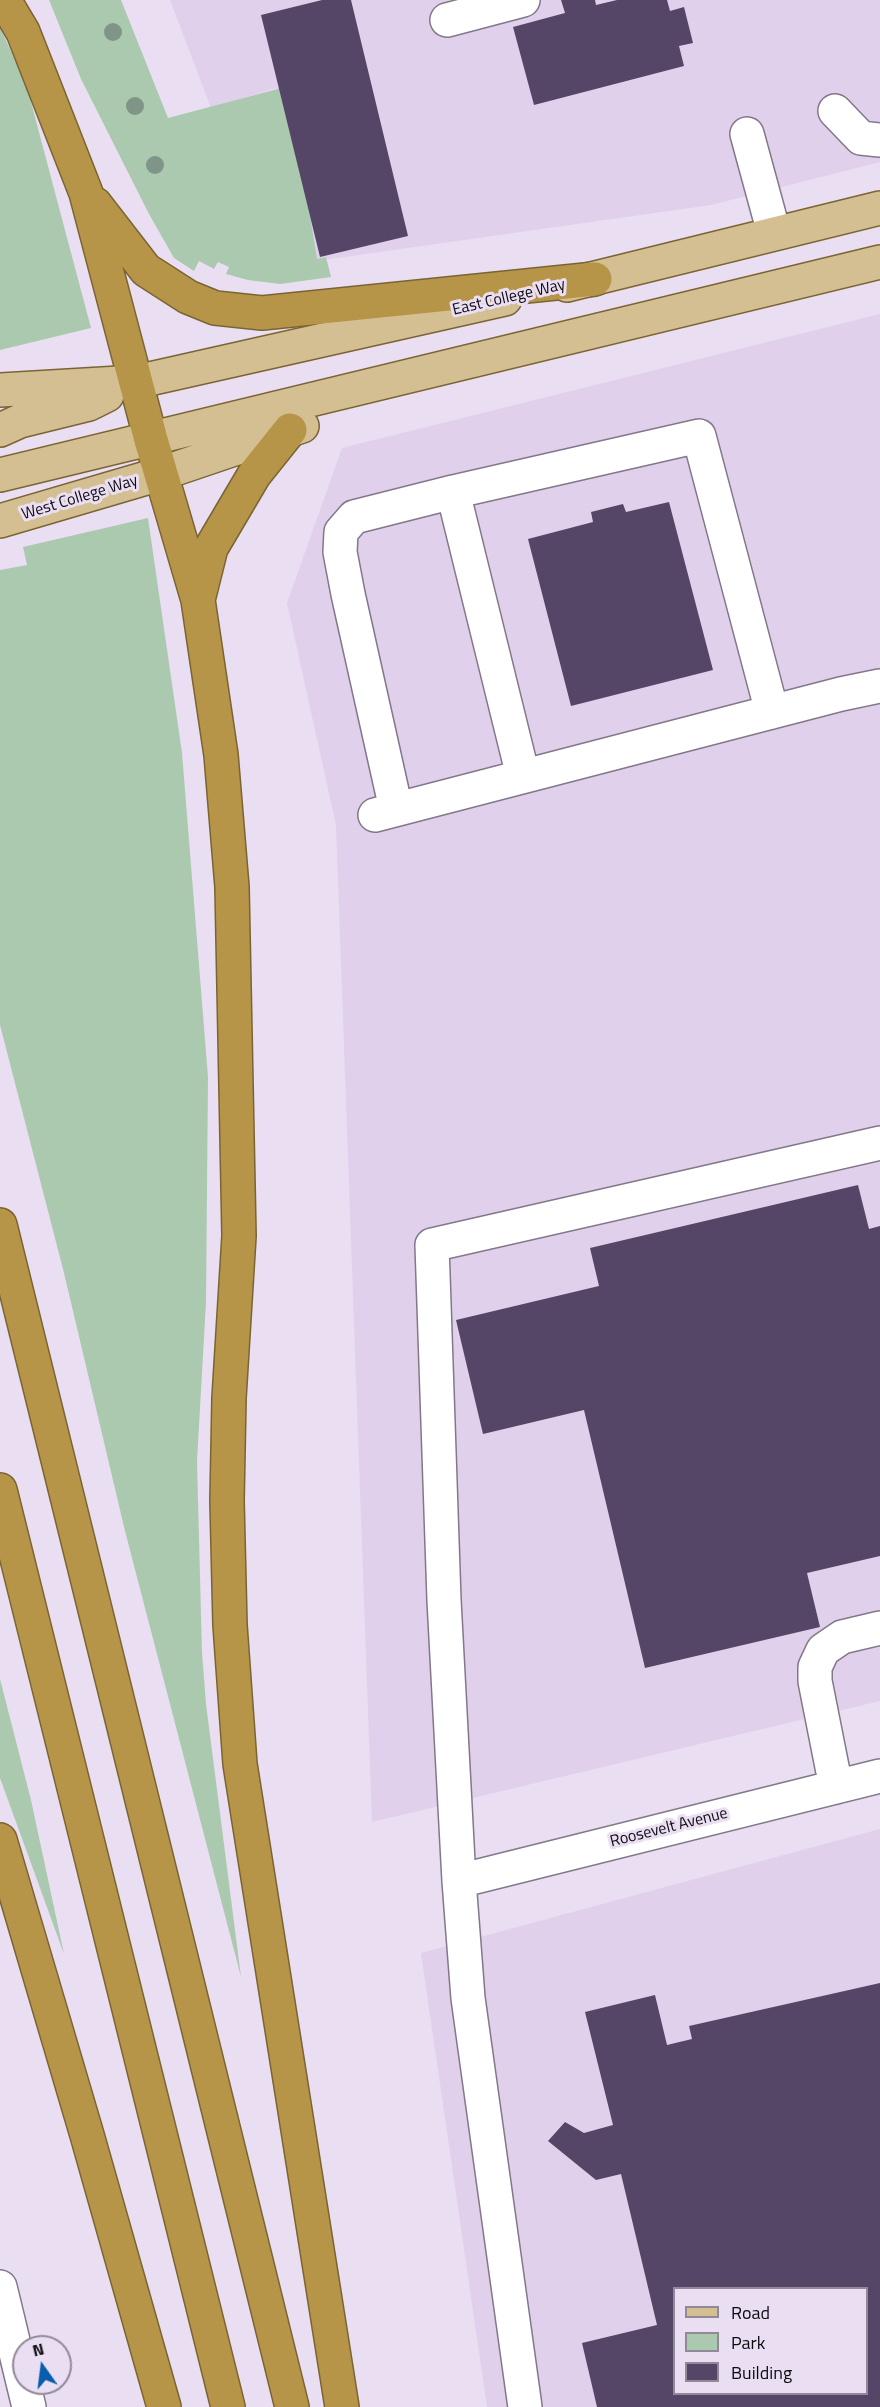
<!DOCTYPE html>
<html>
<head>
<meta charset="utf-8">
<style>
	body { margin:0 }
	#map { position:relative; width:880px; height:2407px; overflow:hidden; background:#eadef2; font-family:"Titillium Web",sans-serif }
	canvas { display:block }
	.legend { position:absolute; left:673px; top:2287px; width:195px; height:108px; box-sizing:border-box; background:#eadef2; border:2px solid #928998; margin:0; padding:8px 10px; list-style:none; font-size:18px; color:#0e0a10 }
	.legend li { display:flex; align-items:center; gap:12px; height:30px }
	.legend b { width:30px; border:2px solid #928998 }
	.north { position:absolute; left:12px; top:2335px; width:60px; height:60px; box-sizing:border-box; background:#eadef2; border:2px solid #928998; border-radius:50%; rotate:346deg; font-size:16px; font-weight:700; line-height:24px; text-align:center; color:#0e0a10 }
	.north::after { content:''; display:block; margin:auto; width:21px; height:27px; background:#085eac; clip-path:polygon(50% 0,100% 100%,50% 72%,0 100%) }
</style>
</head>
<body>
<div id="map">
<canvas width="880" height="2407"></canvas>
<ul class="legend">
<li><b style="height:8px;background:#d3bf91"></b>Road</li>
<li><b style="height:16px;background:#abc9af"></b>Park</li>
<li><b style="height:16px;background:#554667"></b>Building</li>
</ul>
<div class="north">N</div>
</div>
<script>
const g = document.querySelector('canvas').getContext('2d');
g.lineJoin = 'round';
function fill(path, color) { g.fillStyle = color; g.fill(path, 'evenodd'); }
const shape = rows => new Path2D(rows.map(r => 'M' + r).join(''));
function stroke(path, color, width, dash) { g.strokeStyle = color; g.lineWidth = width; g.lineCap = dash ? 'butt' : 'round'; g.setLineDash(dash || []); g.stroke(path); }
function drawText(font, color, halo, rows, align = 'center') {
  g.font = font + ' "Titillium Web",sans-serif'; g.lineWidth = 6; g.setLineDash([]); g.textBaseline = 'middle'; g.strokeStyle = halo; g.fillStyle = color; for (const [text, x, y, turn = 0] of rows) {
    g.save(); g.translate(x, y); g.rotate((+turn || 0) * Math.PI / 180); g.textAlign = isNaN(turn) ? turn : align; if (halo) g.strokeText(text, 0, 0); g.fillText(text, 0, 0); g.restore();
  }
}
fill(shape([
	[170,0,880,0,880,162,711,205,316,261,276,88,211,108],
	[880,314,880,1701,372,1822,336,825,287,603,342,448],
	[880,1829,880,2407,487,2407,421,1953],
	[674,2288,866,2288,866,2394,674,2394]
]), '#e0d0eb');
fill(shape([
	[49,0,121,0,168,118,289,86,317,259,326,257,331,277,280,284,248,280,226,274,229,267,218,262,214,269,199,261,194,271,174,258,149,214,81,79],
	[0,27,27,87,91,328,0,350],
	[148,518,182,753,208,1077,206,1302,197,1461,202,1653,206,1704,241,1977,125,1531,64,1273,0,1025,0,570,27,565,23,547],
	[0,1679,31,1800,64,1954,0,1778]
]), '#abc9af');
fill(shape([
	[322,0,351,0,408,236,320,257,261,15],
	[561,0,595,0,596,5,617,0,667,0,670,11,684,7,693,43,679,46,684,66,534,105,513,27,565,13],
	[669,502,713,670,571,706,528,539,593,522,591,512,623,504,626,512],
	[858,1185,869,1229,880,1226,880,1556,807,1573,820,1627,645,1668,584,1410,483,1434,456,1320,599,1286,590,1248],
	[880,1983,880,2407,597,2407,582,2343,657,2325,621,2174,596,2180,548,2141,565,2122,584,2133,613,2125,585,2012,655,1995,667,2045,692,2039,689,2026],
	[674,2288,866,2288,866,2394,674,2394]
]), '#554667');
const minor = shape([
	[447,20,523,0],
	[835,111,861,138,880,140],
	[747,134,774,233],
	[523,776,453,492,699,436,772,712],
	[396,809,348,594,340,552,341,532,354,517,453,492],
	[375,815,841,694,880,686],
	[836,1787,815,1681,815,1667,823,1650,842,1637,880,1628],
	[459,1881,880,1776],
	[0,2287,29,2407],
	[525,2407,468,1998,459,1881,444,1600,432,1245,880,1143]
]);
const major = shape([
	[567,285,880,208],
	[0,390,136,382,505,299],
	[0,430,20,421,89,404,107,395],
	[0,475,880,262],
	[0,521,160,474,302,426]
]);
const highway = shape([
	[4,0,23,32,86,193,151,440,198,600,221,755,232,887,239,1236,229,1398,227,1501,230,1625,240,1764,342,2407],
	[95,204,146,270,188,297,215,308,262,313,595,279],
	[198,600,211,548,254,475,290,430],
	[0,1225,292,2407],
	[0,1490,228,2407],
	[0,1840,87,2135,164,2407]
]);
stroke(minor, '#827889', 36);
stroke(major, '#7b6434', 36);
stroke(highway, '#7b6434', 36);
stroke(minor, '#fff', 33);
stroke(major, '#d3bf91', 33);
stroke(highway, '#b69548', 33);
g.fillStyle = '#7f9588';
for (const [x, y] of [
	[113,32],
	[135,106],
	[155,165]
]) { g.beginPath(); g.arc(x, y, 9, 0, 2 * Math.PI); g.fill(); }
drawText('16px', '#0e0a10', '#eadef2', [
	["East College Way",509,298,-13],
	["West College Way",80,498,-17],
	["Roosevelt Avenue",669,1828,-14]
]);
</script>
</body>
</html>
